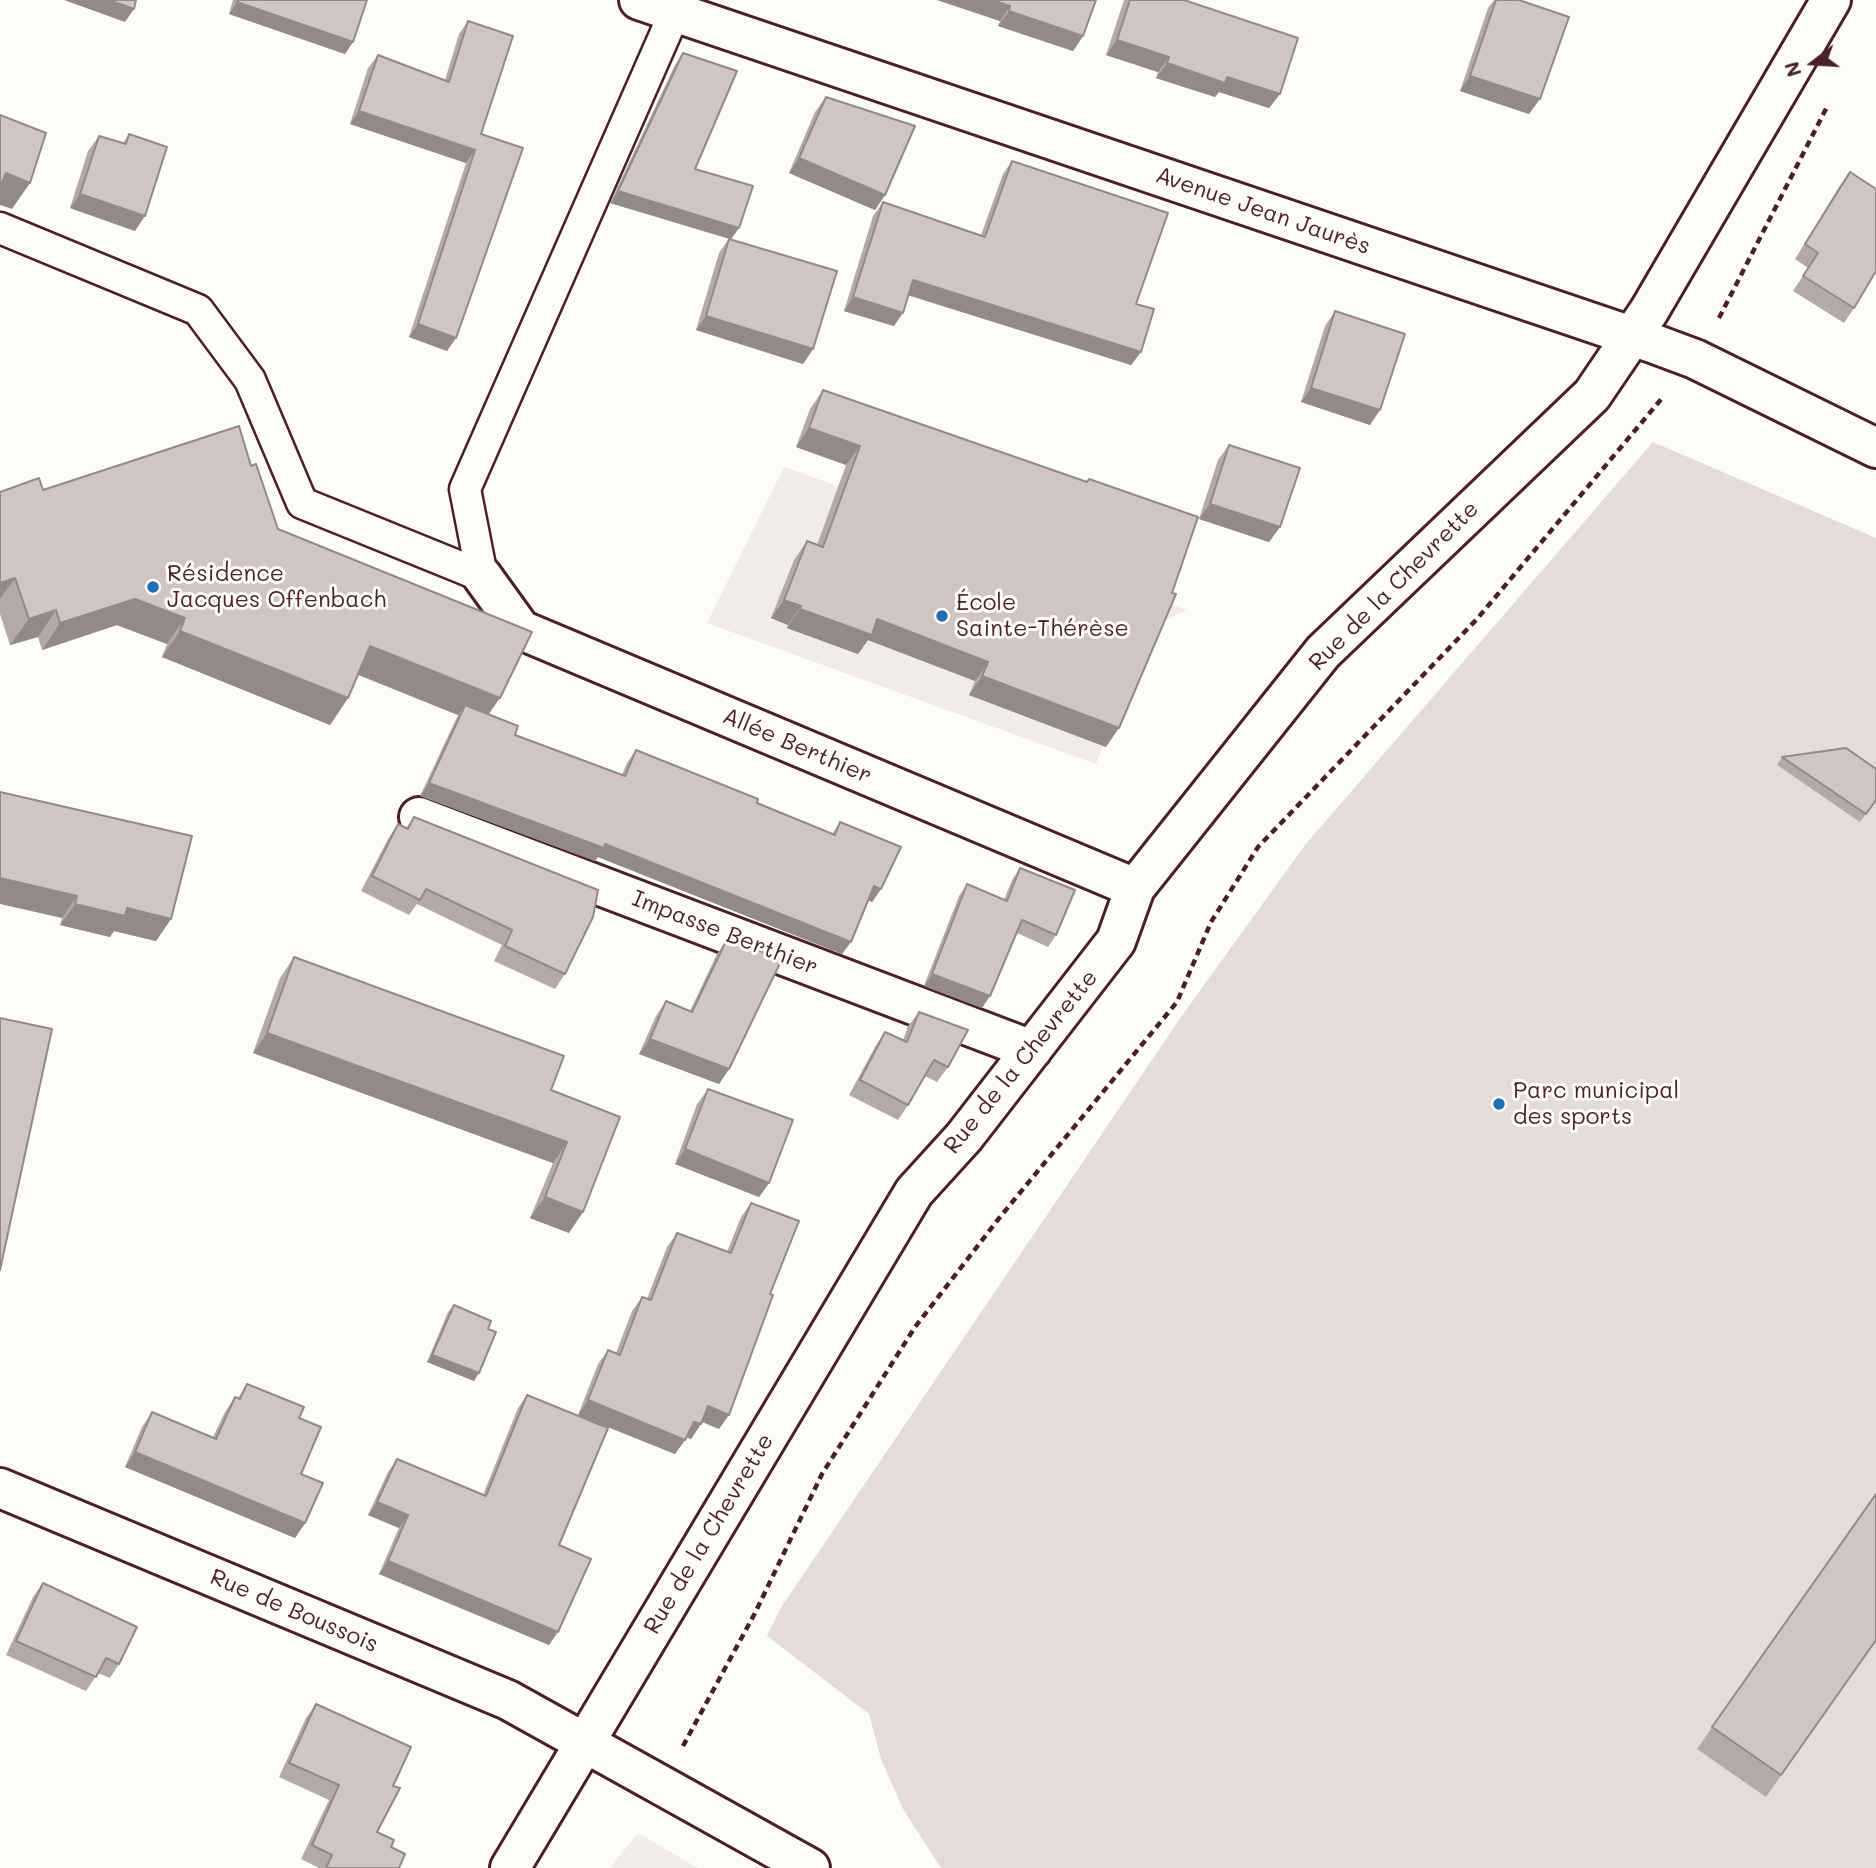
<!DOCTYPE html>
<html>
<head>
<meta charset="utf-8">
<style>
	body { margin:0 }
	#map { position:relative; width:1876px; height:1868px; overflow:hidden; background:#fdfcf7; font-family:Mali,sans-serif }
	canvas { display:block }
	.north { position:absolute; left:1778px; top:28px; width:70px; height:70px; -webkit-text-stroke:5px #fdfcf7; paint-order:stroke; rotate:253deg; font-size:19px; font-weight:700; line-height:28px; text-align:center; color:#4a1f2b }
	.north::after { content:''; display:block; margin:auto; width:24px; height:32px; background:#4a1f2b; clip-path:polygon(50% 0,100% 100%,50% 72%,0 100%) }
</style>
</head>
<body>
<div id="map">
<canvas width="1876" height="1868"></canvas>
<div class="north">N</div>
</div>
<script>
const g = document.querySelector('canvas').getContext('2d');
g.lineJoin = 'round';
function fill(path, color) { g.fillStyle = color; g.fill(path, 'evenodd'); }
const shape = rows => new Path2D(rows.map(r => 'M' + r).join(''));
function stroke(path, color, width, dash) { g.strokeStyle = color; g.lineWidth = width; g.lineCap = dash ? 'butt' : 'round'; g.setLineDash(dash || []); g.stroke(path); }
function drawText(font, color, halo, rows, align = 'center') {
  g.font = font + ' Mali,sans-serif'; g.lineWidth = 6; g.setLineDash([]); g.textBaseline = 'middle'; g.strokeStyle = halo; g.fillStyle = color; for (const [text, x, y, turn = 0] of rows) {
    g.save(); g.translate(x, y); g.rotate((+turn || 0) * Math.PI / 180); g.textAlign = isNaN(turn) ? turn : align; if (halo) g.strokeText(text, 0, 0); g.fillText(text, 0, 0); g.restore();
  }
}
fill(shape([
	[784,467,1187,610,1145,630,1096,764,707,623],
	[638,1833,698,1868,610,1868]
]), '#f0ece8');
fill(shape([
	[1653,442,1876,538,1876,1868,941,1868,903,1809,881,1759,869,1714,767,1636,782,1606,1181,1017,1305,845]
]), '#e3dcda');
const lane = shape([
	[0,228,198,310,250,380,302,503,482,576],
	[482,576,465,489,675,12]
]);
const street = shape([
	[482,576,521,630,1135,888],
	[419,817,1032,1050],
	[0,1488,508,1700,810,1868],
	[510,1868,914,1192,964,1137,1116,941,1135,888,1323,652,1592,395,1649,311,1831,0]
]);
const secondary = shape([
	[639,0,1652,343,1695,359,1876,448]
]);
stroke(lane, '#4a1f2b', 35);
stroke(street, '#4a1f2b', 44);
stroke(secondary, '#4a1f2b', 44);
stroke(shape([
	[1719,318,1828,105],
	[683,1746,755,1613,822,1474,915,1327,1000,1217,1177,1002,1211,922,1258,847,1477,619,1663,397]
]), '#4a1f2b', 4.5, [7, 5]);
stroke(lane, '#fdfcf7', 30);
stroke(street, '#fdfcf7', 38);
stroke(secondary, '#fdfcf7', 38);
fill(shape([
	[233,0,367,0,345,54,229,14],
	[937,0,1096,0,1083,36,1073,51,998,26,1000,21],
	[1124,0,1184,0,1280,94,1269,108,1219,92,1215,97,1156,78,1158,72,1106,55],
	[1494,0,1519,0,1529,114,1460,91,1488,8],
	[468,21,481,134,447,351,409,337,466,163,350,124,368,68,378,55,445,80,459,34],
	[683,53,695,169,739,228,731,239,813,349,803,364,696,330,719,253,729,239,610,203,675,65],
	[826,97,885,195,875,210,789,173,815,112],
	[129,134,135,231,70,208,88,151,99,136,123,143],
	[1012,161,1136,304,1141,352,1131,365,909,295,894,326,844,311,873,216,883,202,981,235,1003,174],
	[1850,172,1854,308,1844,323,1793,291,1808,268,1795,259,1839,187],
	[1335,311,1370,425,1301,402,1325,326],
	[823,390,1106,747,969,695,975,681,868,640,858,654,787,628,788,625,771,618,794,560,807,541,817,545,846,465,796,447,810,409],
	[1229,445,1280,527,1269,542,1199,519,1218,460],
	[251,466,278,529,488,714,515,735,622,775,627,763,636,750,757,803,832,834,840,822,881,889,872,902,868,900,842,954,598,857,595,861,420,796,458,715,358,675,348,698,330,725,162,657,167,644,117,625,42,650,38,637,10,645,0,614,0,492,43,490],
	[1782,757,1876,800,1860,822,1777,765],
	[0,792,171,919,156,941,114,931,110,937,60,925,62,918],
	[414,817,565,974,555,989,494,961,502,945,417,904,409,915,361,891,388,839,398,824,406,828],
	[1020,868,1056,935,1048,947,1017,933,982,1008,924,986,959,896,967,884,1004,900,1012,880],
	[727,939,729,1069,719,1084,639,1054,656,1016,666,1001,690,1011,717,954],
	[294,957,551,1090,620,1117,569,1233,530,1218,553,1163,253,1053,280,978],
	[919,1012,948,1067,937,1082,925,1076,908,1105,898,1120,849,1095,875,1047,885,1032,903,1040,908,1026],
	[708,1089,769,1183,759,1197,675,1164,697,1104],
	[751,1203,770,1294,719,1429,702,1422,691,1439,687,1437,675,1454,578,1415,598,1364,608,1350,616,1353,632,1311,642,1297,647,1299,667,1247,677,1233,727,1252,741,1217],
	[454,1305,488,1329,474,1381,427,1362,448,1312],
	[247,1384,299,1418,301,1474,305,1523,295,1538,125,1467,142,1427,152,1412,213,1437,225,1412,235,1397,238,1398],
	[527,1395,559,1545,549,1645,379,1574,399,1528,368,1515,388,1472,397,1459,483,1495,518,1408],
	[1876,1494,1876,1640,1766,1797,1697,1749],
	[43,1583,119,1664,110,1678,98,1673,86,1691,6,1655,33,1597],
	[316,1704,393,1786,377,1832,391,1847,399,1868,319,1868,301,1859,329,1800,279,1777,306,1718]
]), '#b3a9a9');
fill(shape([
	[64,0,109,0,134,9,125,22],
	[937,0,992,0,1010,6,1000,21],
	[237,2,353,42,345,54,229,14],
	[1009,11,1083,36,1073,51,998,26],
	[1117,40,1169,57,1158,72,1106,55],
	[1167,63,1227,77,1280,94,1269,108,1219,92,1215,97,1156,78],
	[1470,76,1540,99,1529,114,1460,91],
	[359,111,475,150,466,163,350,124],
	[799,158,885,195,875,210,789,173],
	[6,173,30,183,12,209,0,205,0,181],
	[618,191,739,228,731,239,610,203],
	[80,194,145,216,135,231,70,208],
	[913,280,1141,352,1131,365,904,294],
	[853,297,903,313,894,326,844,311],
	[706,316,813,349,803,364,696,330],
	[418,324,456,338,447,351,409,337],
	[1311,388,1380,410,1370,425,1301,402],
	[809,428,860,446,846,465,796,447],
	[1210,504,1280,527,1269,542,1199,519],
	[15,578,0,599,0,583],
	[135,599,185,618,167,644,117,625,42,650,60,623],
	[784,600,801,606,788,625,771,618],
	[800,609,877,619,988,662,975,681,868,640,858,654,787,628],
	[56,610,38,637,10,645,29,619],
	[180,631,348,698,330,725,162,657],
	[370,646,500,698,481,725,465,705,458,715,352,672],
	[982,676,1119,728,1106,747,969,695],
	[429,783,605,844,851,942,842,954,598,857,595,861,420,796],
	[0,878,77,896,62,918,0,904],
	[874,886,881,889,872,902,865,898],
	[75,904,127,908,171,919,156,941,114,931,110,937,60,925],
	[932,974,990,996,982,1008,924,986],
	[267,1033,567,1142,553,1163,253,1053],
	[650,1039,729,1069,719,1084,639,1054],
	[685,1149,769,1183,759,1197,675,1164],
	[545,1197,583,1212,569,1233,530,1218],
	[432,1355,479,1373,474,1381,427,1362],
	[588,1400,685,1440,675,1454,578,1415],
	[708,1406,729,1415,719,1429,698,1420],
	[694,1422,701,1424,691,1439,684,1436],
	[135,1452,305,1523,295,1538,125,1467],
	[377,1502,408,1515,399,1528,368,1515],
	[388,1561,558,1632,549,1645,379,1574]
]), '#928a89');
const building = shape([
	[109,0,136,0,134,9,109,0],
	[238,0,367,0,353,42,237,2,238,0],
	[992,0,1096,0,1083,36,1009,11,1010,6,992,0],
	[1130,0,1184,0,1298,38,1280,94,1227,77,1225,83,1167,63,1169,57,1117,40,1130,0],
	[1496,0,1519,0,1569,17,1540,99,1470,76,1496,0],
	[468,21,513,36,481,134,523,148,456,338,418,324,475,150,359,111,378,55,449,82,468,21],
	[683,53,737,71,695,169,753,186,739,228,618,191,683,53],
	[826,97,915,126,885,195,799,158,826,97],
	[0,115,46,133,30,183,6,173,0,187,0,115],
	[129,134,167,147,145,216,80,194,99,136,126,144,129,134],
	[1012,161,1168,213,1136,304,1154,309,1141,352,913,280,903,313,853,297,883,202,985,237,1012,161],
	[1850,172,1876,189,1876,271,1854,308,1803,276,1818,253,1805,244,1850,172],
	[729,239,837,271,813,349,706,316,729,239],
	[1335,311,1405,334,1380,410,1311,388,1335,311],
	[823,390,1087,482,1089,479,1198,517,1172,593,1176,594,1119,728,982,676,988,662,877,619,872,635,800,609,801,606,784,600,807,541,823,547,860,446,809,428,823,390],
	[239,426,251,466,256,464,278,529,532,632,500,698,370,646,348,698,180,631,185,618,135,599,60,623,56,610,29,619,15,578,0,583,0,492,39,478,43,490,239,426],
	[1229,445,1300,468,1280,527,1210,504,1229,445],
	[465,705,518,726,515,735,625,776,636,750,758,799,757,803,835,835,840,822,901,847,881,889,874,886,851,942,605,844,604,848,429,783,465,705],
	[1846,748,1876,769,1876,800,1866,814,1782,757,1846,748],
	[0,792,192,836,171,919,127,908,125,916,75,904,77,896,0,878,0,792],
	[414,817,598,890,593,917,565,974,505,946,512,930,426,889,420,900,372,876,398,824,408,829,414,817],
	[1020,868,1075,890,1056,935,1022,920,990,996,932,974,967,884,1007,901,1020,868],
	[727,939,782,959,729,1069,650,1039,666,1001,692,1012,727,939],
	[294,957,564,1056,551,1090,620,1117,583,1212,545,1197,567,1142,267,1033,294,957],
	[919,1012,968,1030,948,1067,934,1060,908,1105,860,1080,885,1032,907,1042,919,1012],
	[0,1018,52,1029,0,1270,0,1018],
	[708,1089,793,1120,769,1183,685,1149,708,1089],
	[751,1203,799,1221,770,1294,773,1295,729,1415,708,1406,701,1424,694,1422,685,1440,588,1400,608,1350,620,1355,642,1297,651,1300,677,1233,731,1253,751,1203],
	[454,1305,491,1321,488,1329,496,1332,479,1373,432,1355,454,1305],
	[247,1384,304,1407,299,1418,321,1427,301,1474,323,1483,305,1523,135,1452,152,1412,216,1439,235,1397,240,1399,247,1384],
	[527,1395,608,1428,559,1545,591,1559,558,1632,388,1561,408,1515,377,1502,397,1459,486,1496,527,1395],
	[1876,1494,1876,1640,1781,1775,1712,1727,1876,1494],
	[43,1583,137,1627,119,1664,106,1658,96,1677,16,1641,43,1583],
	[316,1704,411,1747,393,1786,400,1788,377,1832,394,1840,391,1847,405,1854,399,1868,326,1868,332,1855,312,1845,339,1785,289,1763,316,1704]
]);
fill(building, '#d0c5c4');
stroke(building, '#928a89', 2);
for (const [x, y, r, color] of [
	[153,587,7,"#1f6fb2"],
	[942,616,7,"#1f6fb2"],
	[1499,1104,7,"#1f6fb2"]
]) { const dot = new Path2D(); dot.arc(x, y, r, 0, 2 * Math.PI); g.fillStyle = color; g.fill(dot); stroke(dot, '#fdfcf7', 2.5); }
drawText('23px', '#4a1f2b', '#fdfcf7', [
	["Avenue Jean Jaurès",1263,211,19],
	["Rue de la Chevrette",1394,586,-45],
	["Allée Berthier",797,746,23],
	["Impasse Berthier",725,933,21],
	["Rue de la Chevrette",1021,1062,-51],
	["Rue de la Chevrette",709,1534,-59],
	["Rue de Boussois",294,1611,23]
]);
drawText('23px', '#4a1f2b', '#fdfcf7', [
	["Résidence",167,574],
	["Jacques Offenbach",167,600],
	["École",956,603],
	["Sainte-Thérèse",956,629],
	["Parc municipal",1513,1091],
	["des sports",1513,1117]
], 'left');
</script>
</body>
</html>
